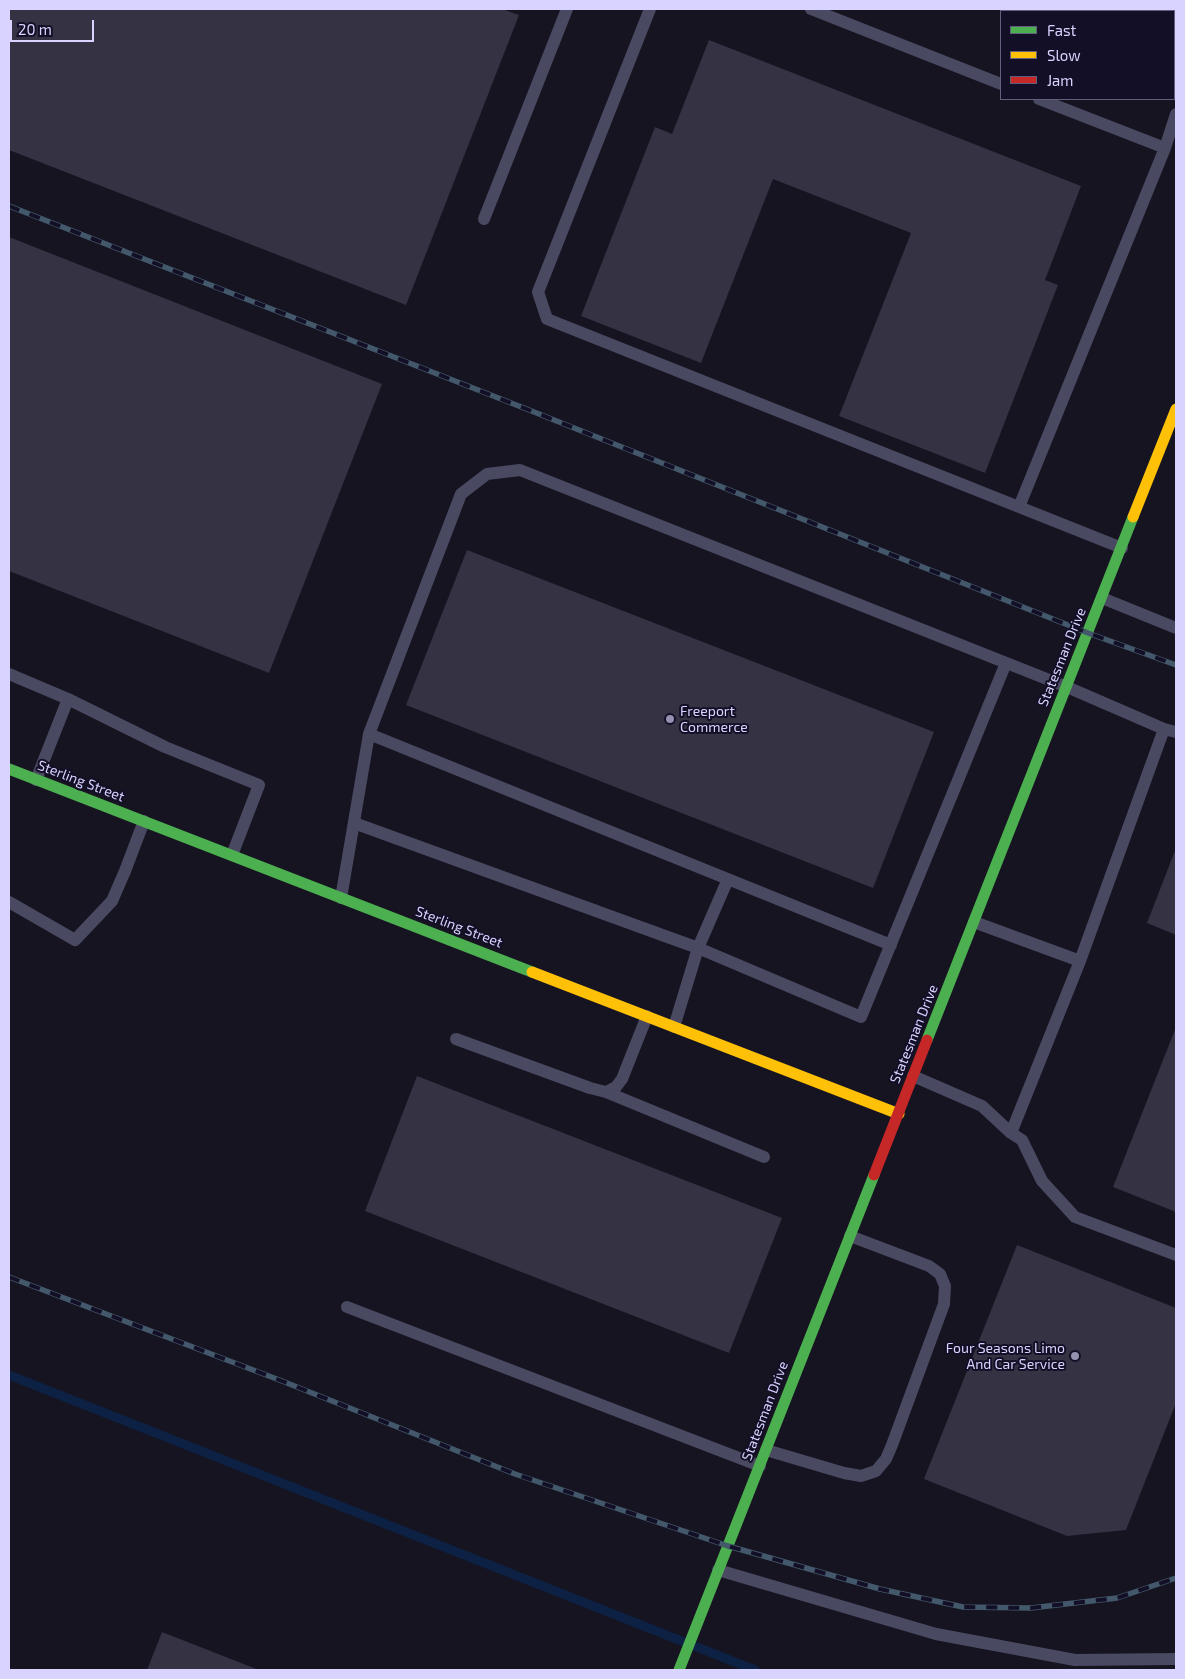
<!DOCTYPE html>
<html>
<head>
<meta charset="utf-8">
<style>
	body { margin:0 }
	#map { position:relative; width:1185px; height:1679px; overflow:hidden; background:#161421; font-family:"Exo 2",sans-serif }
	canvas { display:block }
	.frame { position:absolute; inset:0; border:10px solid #d9d4ff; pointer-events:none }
	.legend { position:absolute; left:1000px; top:10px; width:175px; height:90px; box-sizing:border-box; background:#130f26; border:1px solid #625e7d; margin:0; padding:6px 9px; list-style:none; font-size:15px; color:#d9d4ff }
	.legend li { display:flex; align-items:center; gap:10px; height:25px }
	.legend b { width:25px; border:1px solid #625e7d }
	.scale { position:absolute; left:10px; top:20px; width:84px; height:22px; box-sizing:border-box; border:2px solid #d9d4ff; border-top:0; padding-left:6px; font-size:15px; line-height:18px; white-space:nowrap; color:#d9d4ff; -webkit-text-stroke:4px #130f26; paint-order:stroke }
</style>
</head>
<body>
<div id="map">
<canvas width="1185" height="1679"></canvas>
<div class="frame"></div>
<ul class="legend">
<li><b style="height:6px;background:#4caf50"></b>Fast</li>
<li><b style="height:6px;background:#ffc107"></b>Slow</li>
<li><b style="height:6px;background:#c62828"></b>Jam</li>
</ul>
<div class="scale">20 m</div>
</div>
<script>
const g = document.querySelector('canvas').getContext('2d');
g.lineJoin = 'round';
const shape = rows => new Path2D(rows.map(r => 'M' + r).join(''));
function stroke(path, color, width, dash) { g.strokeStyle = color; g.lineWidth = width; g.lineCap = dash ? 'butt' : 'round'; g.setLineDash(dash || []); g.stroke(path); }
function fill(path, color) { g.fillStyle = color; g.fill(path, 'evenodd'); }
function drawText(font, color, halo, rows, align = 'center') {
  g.font = font + ' "Exo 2",sans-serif'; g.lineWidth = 4; g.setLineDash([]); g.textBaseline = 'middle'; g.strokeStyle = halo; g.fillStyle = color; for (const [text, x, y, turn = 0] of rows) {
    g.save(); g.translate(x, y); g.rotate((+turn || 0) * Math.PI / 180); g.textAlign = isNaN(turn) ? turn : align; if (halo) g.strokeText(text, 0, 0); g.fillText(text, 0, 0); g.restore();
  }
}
stroke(shape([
	[9,1375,755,1670]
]), '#0d2144', 9);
fill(shape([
	[9,9,502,9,519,15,406,305,9,150],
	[709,40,1081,186,1045,280,1058,285,985,473,839,416,911,233,773,179,701,363,581,316,655,127,672,134],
	[9,237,382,384,269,673,9,571],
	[467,550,934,732,873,888,406,705],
	[1176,848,1176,935,1147,923],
	[1176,1027,1176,1212,1113,1187],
	[417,1076,782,1218,729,1353,365,1211],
	[1017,1245,1176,1308,1176,1403,1126,1530,1067,1536,924,1479],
	[162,1632,259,1670,147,1670]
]), '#343243');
stroke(shape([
	[650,9,538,292,547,319,1122,548],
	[811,9,1001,84],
	[1039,99,1165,148,1176,114],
	[484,219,567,9],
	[1019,507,1165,148],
	[1102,598,1176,628],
	[9,674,68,699,165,747,259,785,232,855],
	[369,734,891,945],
	[36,780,68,699],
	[354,823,698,948,728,879],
	[341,898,369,734,461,494,487,474,520,470,1067,687,1164,729,1176,732],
	[9,902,75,940,112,901,125,871,144,821],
	[974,922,1080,961],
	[674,1027,698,948,861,1017,1006,663],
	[456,1039,590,1088,606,1092,616,1087,622,1079,647,1016],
	[913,1076,982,1106,1011,1133,1022,1140,1042,1181,1075,1217,1176,1255],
	[606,1092,764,1157],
	[1011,1133,1080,961,1164,729],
	[347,1307,760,1466],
	[766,1450,844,1473,861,1476,876,1471,886,1459,892,1445,944,1304,945,1286,940,1274,929,1266,850,1236],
	[718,1570,936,1634,1075,1660,1176,1659]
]), '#4a4962', 12);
stroke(shape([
	[1095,9,1101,11],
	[9,769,532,972],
	[927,1040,1133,517],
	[679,1670,874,1175]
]), '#4caf50', 11);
stroke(shape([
	[1133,517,1176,409],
	[532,972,899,1114]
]), '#ffc107', 11);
stroke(shape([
	[1174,40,1176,41],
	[874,1175,927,1040]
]), '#c62828', 11);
const rail = shape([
	[9,206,529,410,1088,633,1176,665],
	[9,1277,282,1381,515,1474,728,1546,880,1589,963,1607,1031,1608,1117,1598,1176,1578]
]);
stroke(rail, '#43596b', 5.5);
stroke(rail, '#130f26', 4, [11]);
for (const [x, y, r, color] of [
	[670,719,5,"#9591b1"],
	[1075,1356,5,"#9591b1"]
]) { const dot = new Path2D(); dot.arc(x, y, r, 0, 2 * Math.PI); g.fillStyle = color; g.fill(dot); stroke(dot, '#130f26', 2); }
drawText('14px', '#d9d4ff', '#130f26', [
	["Statesman Drive",1062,657,-68],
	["Sterling Street",81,781,21],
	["Sterling Street",459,927,21],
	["Statesman Drive",914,1034,-68],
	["Statesman Drive",765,1411,-69]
]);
drawText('14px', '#d9d4ff', '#130f26', [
	["Freeport",680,711],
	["Commerce",680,727],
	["Four Seasons Limo",1065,1348,"right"],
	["And Car Service",1065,1364,"right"]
], 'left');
</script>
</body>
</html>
